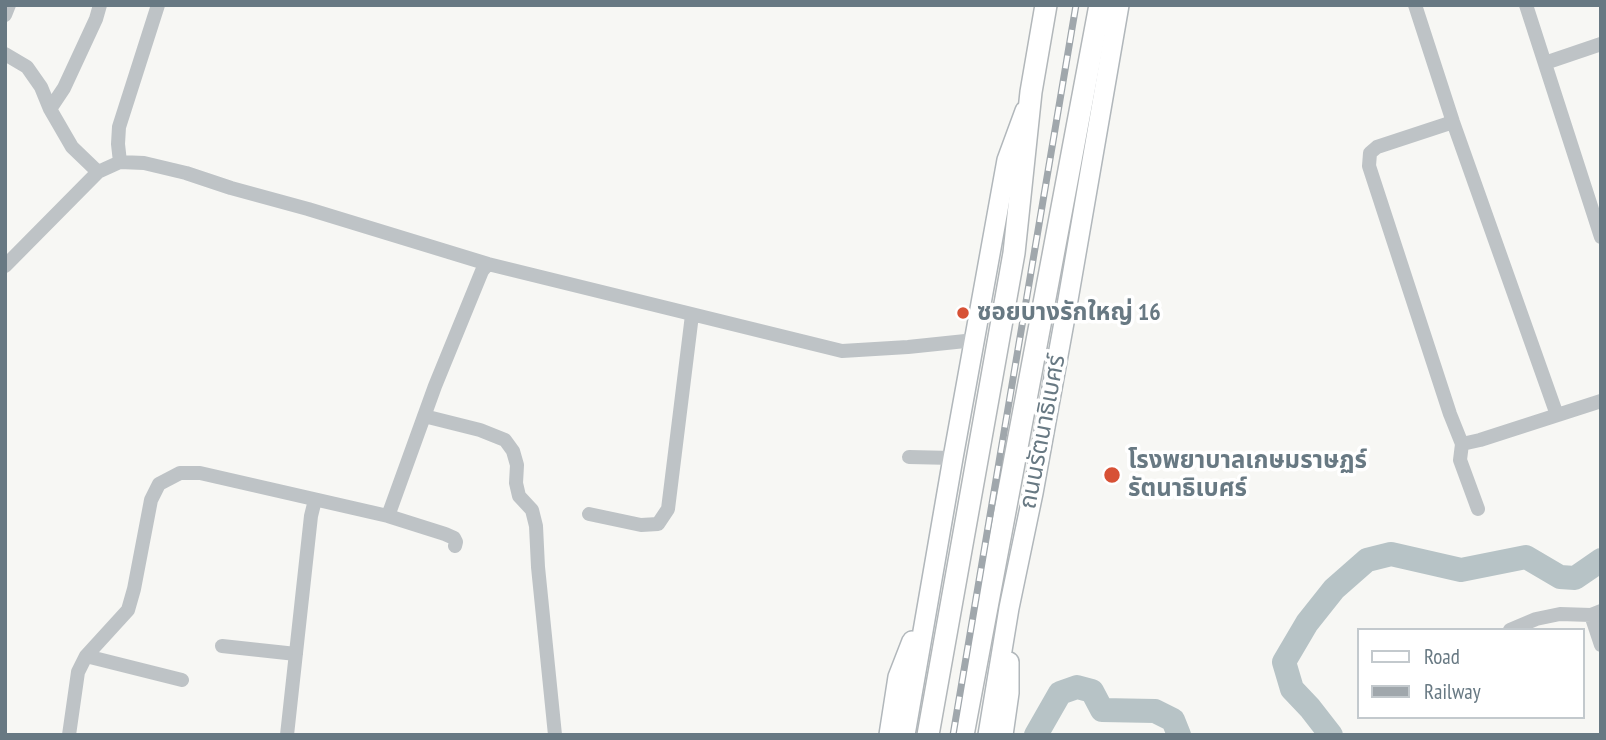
<!DOCTYPE html>
<html>
<head>
<meta charset="utf-8">
<style>
	body { margin:0 }
	#map { position:relative; width:1606px; height:740px; overflow:hidden; background:#f7f7f4; font-family:"PT Sans Narrow",sans-serif }
	canvas { display:block }
	.frame { position:absolute; inset:0; border:7px solid #687983; pointer-events:none }
	.legend { position:absolute; left:1357px; top:628px; width:228px; height:91px; box-sizing:border-box; background:#fff; border:2px solid #c3c9cd; margin:0; padding:9px 12px; list-style:none; font-size:21px; color:#687983 }
	.legend li { display:flex; align-items:center; gap:14px; height:35px }
	.legend b { width:35px; border:2px solid #c3c9cd }
</style>
</head>
<body>
<div id="map">
<canvas width="1606" height="740"></canvas>
<div class="frame"></div>
<ul class="legend">
<li><b style="height:9px;background:#fff"></b>Road</li>
<li><b style="height:9px;background:#a0a7ac"></b>Railway</li>
</ul>
</div>
<script>
const g = document.querySelector('canvas').getContext('2d');
g.lineJoin = 'round';
const shape = rows => new Path2D(rows.map(r => 'M' + r).join(''));
function stroke(path, color, width, dash) { g.strokeStyle = color; g.lineWidth = width; g.lineCap = dash ? 'butt' : 'round'; g.setLineDash(dash || []); g.stroke(path); }
function drawText(font, color, halo, rows, align = 'center') {
  g.font = font + ' "PT Sans Narrow","Noto Sans Thai",sans-serif'; g.lineWidth = 7; g.setLineDash([]); g.textBaseline = 'middle'; g.strokeStyle = halo; g.fillStyle = color; for (const [text, x, y, turn = 0] of rows) {
    g.save(); g.translate(x, y); g.rotate((+turn || 0) * Math.PI / 180); g.textAlign = isNaN(turn) ? turn : align; if (halo) g.strokeText(text, 0, 0); g.fillText(text, 0, 0); g.restore();
  }
}
stroke(shape([
	[1036,735,1060,693,1077,687,1092,691,1102,710,1155,711,1173,720,1179,735],
	[1331,735,1310,708,1292,689,1284,662,1307,623,1334,589,1367,560,1391,554,1461,570,1526,557,1560,577,1575,578,1601,560]
]), '#b7c3c6', 24);
const secondary = shape([
	[889,735,898,677,912,641],
	[905,735,953,458,1007,160,1025,111],
	[988,735,1009,608,1033,493,1065,317,1119,5],
	[1003,735,1009,693,1009,662]
]);
const primary = shape([
	[928,735,1014,253,1031,92,1046,5],
	[963,735,1100,5]
]);
stroke(secondary, '#b1b7bb', 22);
stroke(primary, '#b2b7ba', 24);
stroke(shape([
	[1415,5,1453,122,1557,415],
	[1526,5,1601,237],
	[5,15,9,5],
	[5,54,27,67,41,87,50,109,72,147,98,172],
	[1545,63,1601,44],
	[50,109,64,88,96,19,100,5],
	[1453,122,1377,147,1370,153,1369,166,1450,414,1462,444,1460,460,1478,509],
	[120,162,118,144,119,127,158,5],
	[5,266,98,172,120,162,144,163,186,173,231,188,308,209,488,264,842,351,908,347,975,340],
	[424,416,480,430,505,440,513,451,517,465,516,483,519,496,532,510,536,526,538,567,555,735],
	[1462,444,1480,440,1601,401],
	[909,457,953,458],
	[589,514,641,525,658,524,668,509,692,315],
	[388,516,445,534,454,538,456,542,455,546],
	[1591,615,1601,645],
	[1510,630,1536,619,1560,614,1591,615,1601,611],
	[222,646,296,654],
	[86,656,182,680],
	[69,735,78,672,86,656,128,610,134,589,151,500,159,484,180,473,200,473,388,516,435,386,482,271,488,264],
	[287,735,311,516,315,500]
]), '#bec3c6', 14);
stroke(secondary, '#fff', 19);
stroke(primary, '#fff', 21);
const rail = shape([
	[953,735,1076,5]
]);
stroke(rail, '#a0a7ac', 7);
stroke(rail, '#fff', 4.5, [13]);
for (const [x, y, r, color] of [
	[963,313,7,"#d75135"],
	[1112,475,9,"#d75135"]
]) { const dot = new Path2D(); dot.arc(x, y, r, 0, 2 * Math.PI); g.fillStyle = color; g.fill(dot); stroke(dot, '#fff', 2.5); }
drawText('bold 24px', '#687983', '#fff', [
	["ซอยบางรักใหญ่ 16",977,313],
	["โรงพยาบาลเกษมราษฏร์",1128,461],
	["รัตนาธิเบศร์",1128,489]
], 'left');
drawText('24px', '#687983', '#fff', [
	["ถนนรัตนาธิเบศร์",1043,432,-79]
]);
</script>
</body>
</html>
